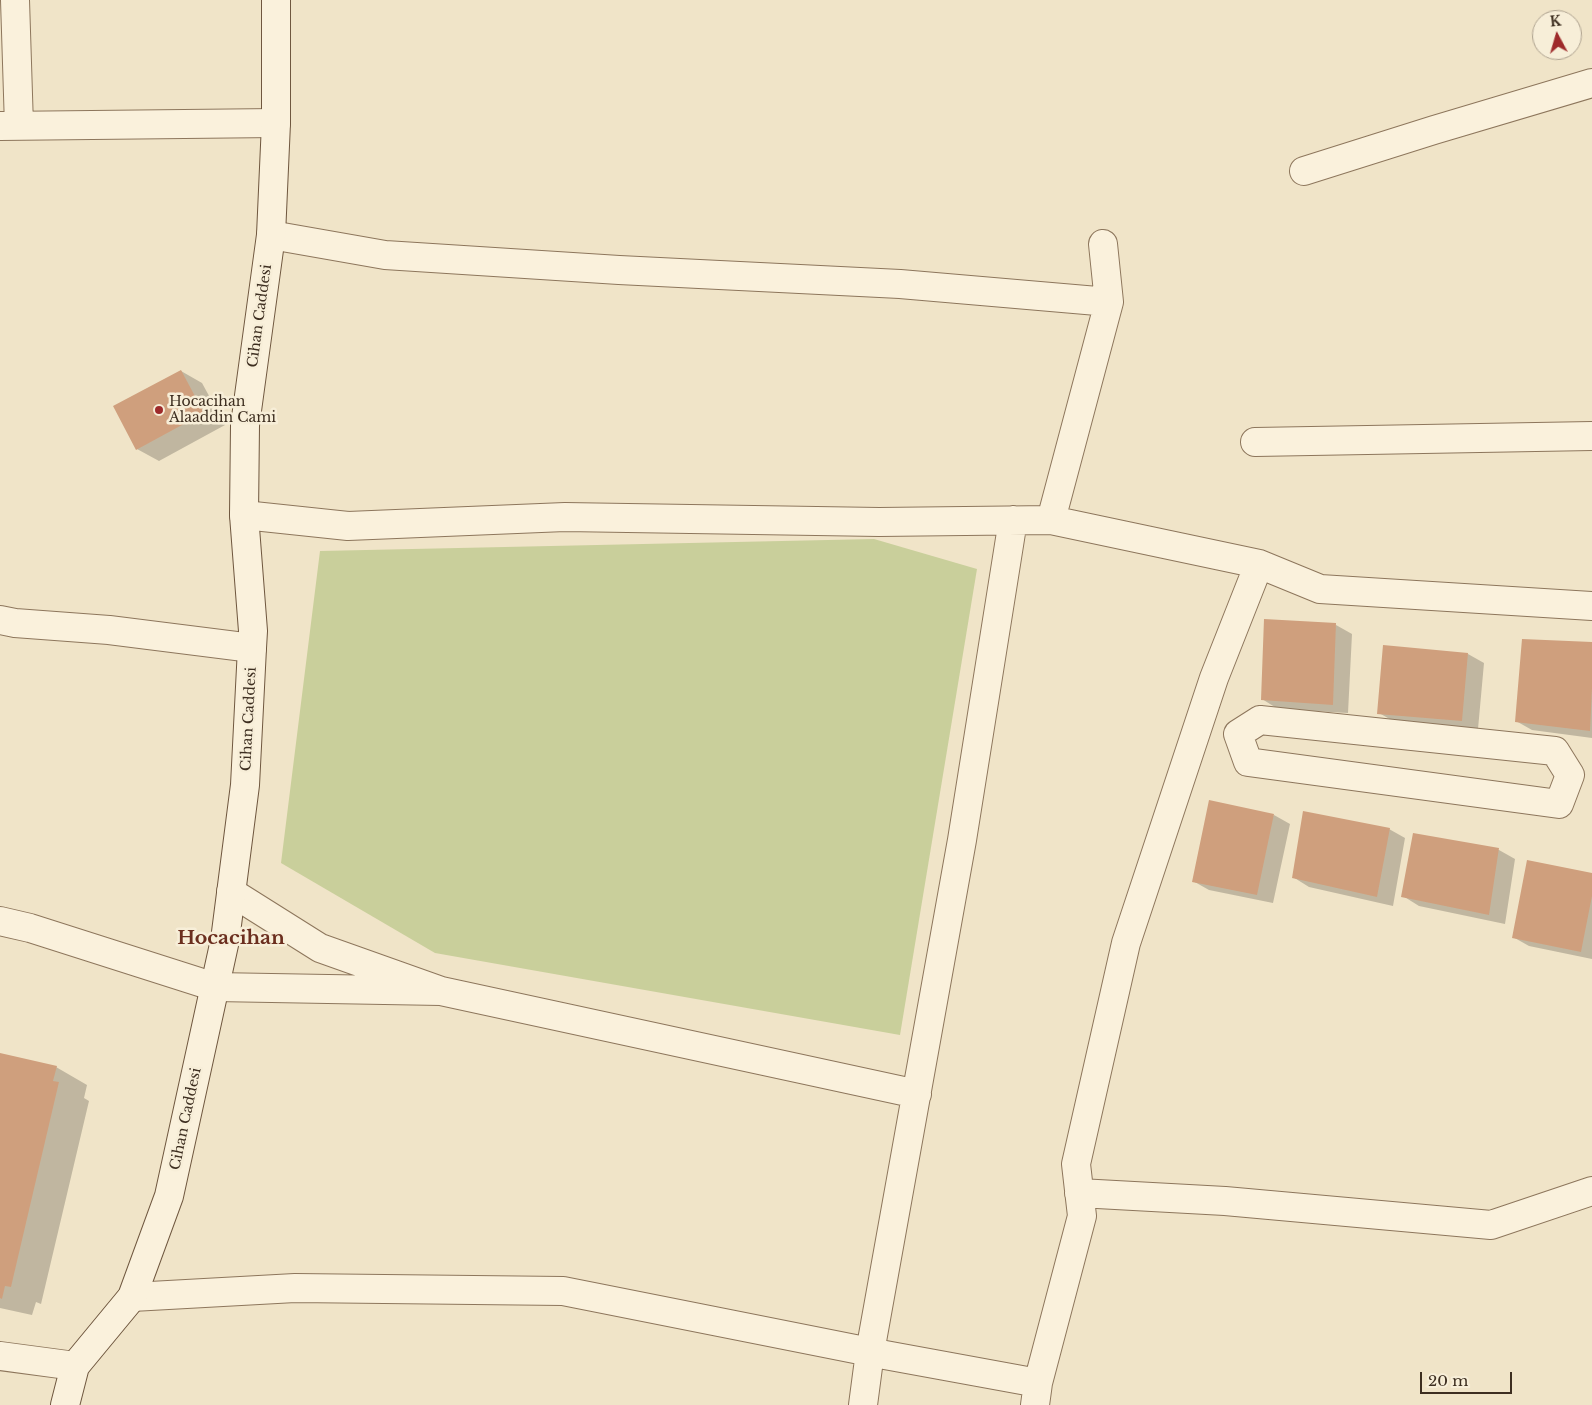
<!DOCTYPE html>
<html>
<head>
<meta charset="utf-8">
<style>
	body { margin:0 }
	#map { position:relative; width:1592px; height:1405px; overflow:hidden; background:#f0e4c8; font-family:"Libre Baskerville",serif }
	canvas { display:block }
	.north { position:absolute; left:1532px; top:10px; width:50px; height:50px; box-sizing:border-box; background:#f7eed8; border:1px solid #ada18e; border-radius:50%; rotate:354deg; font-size:14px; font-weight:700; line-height:20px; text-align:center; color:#3d2e20 }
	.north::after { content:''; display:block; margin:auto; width:18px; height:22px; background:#9e2a2b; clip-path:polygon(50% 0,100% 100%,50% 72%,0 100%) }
	.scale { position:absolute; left:1420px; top:1372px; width:92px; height:22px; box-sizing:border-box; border:2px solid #3d2e20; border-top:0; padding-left:6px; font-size:15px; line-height:18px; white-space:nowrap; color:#3d2e20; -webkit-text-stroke:4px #f7eed8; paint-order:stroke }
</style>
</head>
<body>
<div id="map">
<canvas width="1592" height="1405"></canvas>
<div class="north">K</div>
<div class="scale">20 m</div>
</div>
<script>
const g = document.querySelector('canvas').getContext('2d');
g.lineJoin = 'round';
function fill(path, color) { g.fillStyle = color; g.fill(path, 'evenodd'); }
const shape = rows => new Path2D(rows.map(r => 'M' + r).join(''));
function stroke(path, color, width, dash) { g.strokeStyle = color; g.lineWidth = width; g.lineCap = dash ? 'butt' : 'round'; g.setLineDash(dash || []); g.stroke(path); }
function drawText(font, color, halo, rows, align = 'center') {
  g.font = font + ' "Libre Baskerville",serif'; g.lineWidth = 5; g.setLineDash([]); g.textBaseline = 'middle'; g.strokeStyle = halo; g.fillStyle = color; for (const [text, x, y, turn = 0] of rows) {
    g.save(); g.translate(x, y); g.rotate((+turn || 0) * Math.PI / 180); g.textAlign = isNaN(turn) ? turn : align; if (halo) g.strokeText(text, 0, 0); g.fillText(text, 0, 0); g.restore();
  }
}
fill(shape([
	[874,539,977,569,900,1035,435,953,281,863,320,551]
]), '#c9cf9b');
fill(shape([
	[181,371,202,383,225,425,159,461,137,449],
	[1336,625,1352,634,1348,713,1278,709,1262,699],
	[1592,643,1592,738,1532,730,1516,721],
	[1468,654,1484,663,1478,729,1395,722,1379,713],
	[1274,815,1290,824,1273,903,1209,890,1193,881],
	[1389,829,1405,838,1393,906,1309,887,1293,877],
	[1414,835,1499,850,1515,859,1505,924,1419,906,1403,896],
	[1592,875,1592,959,1529,946,1513,937],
	[0,1054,56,1067,87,1085,84,1098,89,1101,41,1304,36,1302,32,1315,0,1308]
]), '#0003');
fill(shape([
	[181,370,204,413,136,450,113,406],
	[1264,619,1336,623,1333,705,1261,700],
	[1522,639,1592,642,1592,688,1590,731,1515,722],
	[1383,645,1468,653,1462,721,1377,714],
	[1209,800,1274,814,1257,895,1192,882],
	[1303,811,1390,828,1377,897,1292,878],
	[1413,833,1499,848,1489,915,1401,897],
	[1527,860,1592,873,1592,896,1581,952,1512,938],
	[0,1053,57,1066,53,1081,59,1082,11,1287,5,1286,2,1299,0,1298]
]), '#cf9f7d');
const street = shape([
	[15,0,19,126],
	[0,126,276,123],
	[1304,171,1434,130,1592,83],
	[271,235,385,255,619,270,900,284,1109,302],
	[1255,442,1592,436],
	[244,515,348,526,565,517,879,522,1051,520,1259,564,1320,589,1592,606],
	[1051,520,1109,302,1103,244],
	[0,620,15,623,109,630,252,648],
	[1260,720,1555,751,1570,775,1559,804,1248,762,1238,734,1260,720],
	[0,921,30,928,215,987,441,991,320,948,231,892],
	[441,991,917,1094],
	[1079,1193,1225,1201,1491,1225,1592,1191],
	[132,1297,295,1288,563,1291,885,1355,1038,1383],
	[0,1356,75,1366],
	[863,1405,870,1352,962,840,1013,520],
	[1035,1405,1038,1383,1082,1216,1076,1164,1126,943,1214,678,1259,564]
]);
const secondary = shape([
	[65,1405,75,1366,132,1297,169,1196,225,940,245,785,252,648,253,631,244,515,245,425,271,235,276,123,276,0]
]);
stroke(street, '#8d765c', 30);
stroke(secondary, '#6f573f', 30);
stroke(street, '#faf1dc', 28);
stroke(secondary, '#faf1dc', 28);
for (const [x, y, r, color] of [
	[159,410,5,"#9e2a2b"]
]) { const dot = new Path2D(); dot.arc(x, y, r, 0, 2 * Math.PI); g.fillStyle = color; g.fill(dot); stroke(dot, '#f7eed8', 2); }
drawText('14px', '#3d2e20', '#f7eed8', [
	["Cihan Caddesi",260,316,-82],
	["Cihan Caddesi",249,719,-87],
	["Cihan Caddesi",186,1119,-78]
]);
drawText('14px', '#3d2e20', '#f7eed8', [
	["Hocacihan",169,402],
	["Alaaddin Cami",169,418]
], 'left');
drawText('bold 19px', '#6b2e1e', '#f7eed8', [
	["Hocacihan",231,939]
]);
</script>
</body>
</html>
